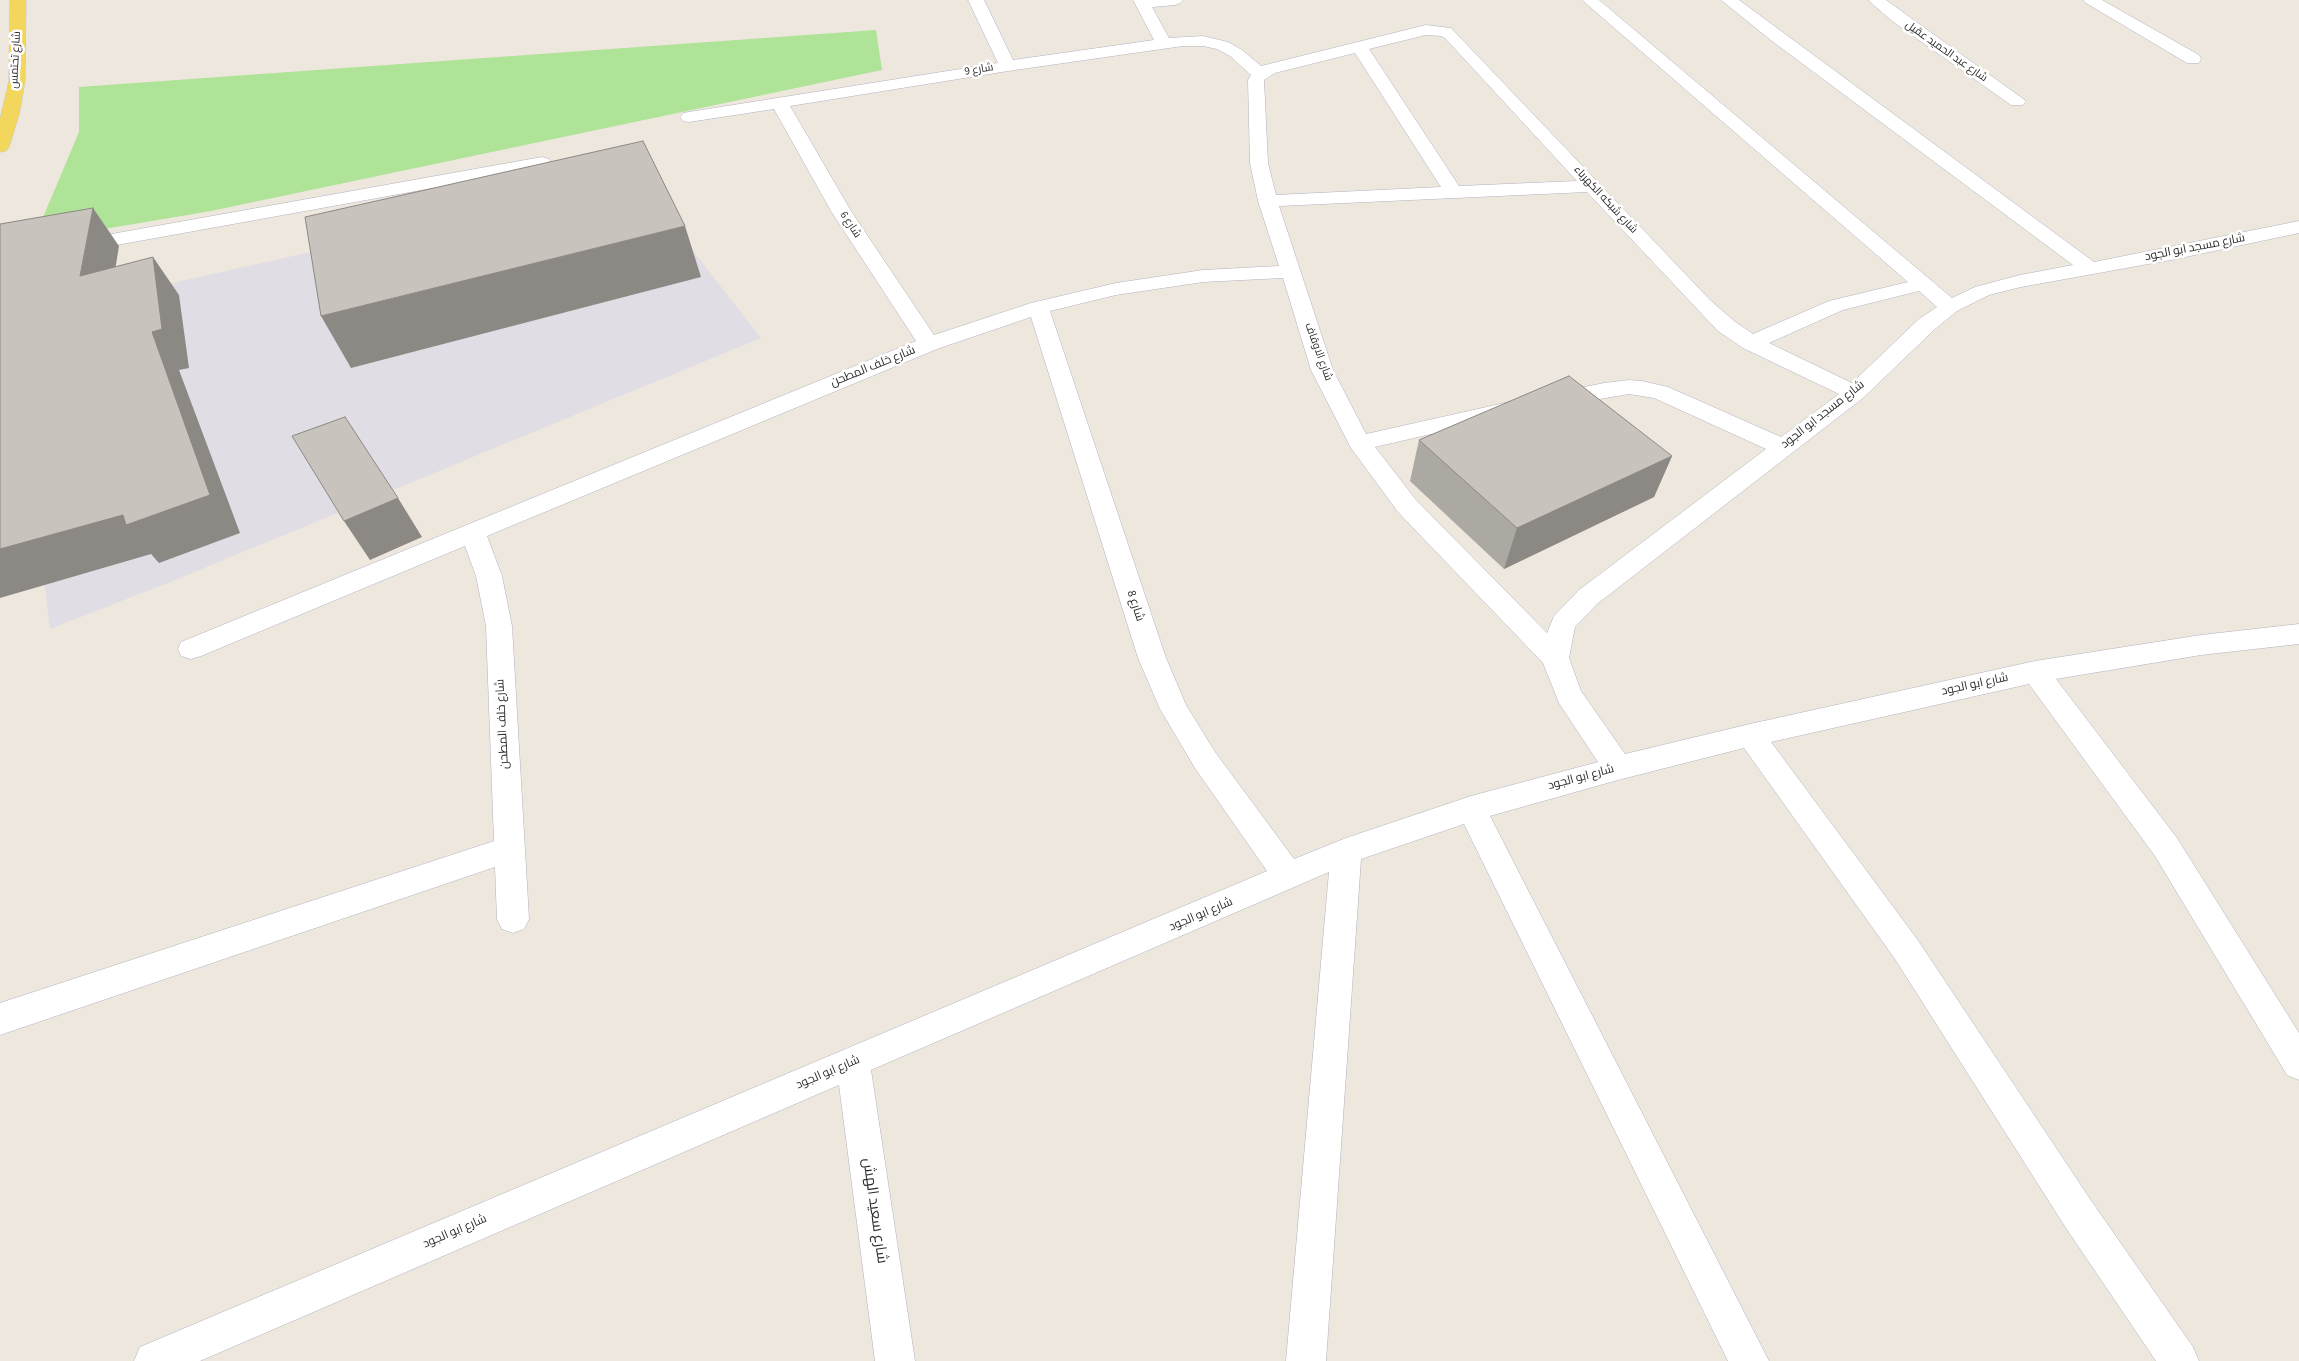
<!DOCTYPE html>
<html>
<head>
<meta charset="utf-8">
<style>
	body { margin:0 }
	canvas { display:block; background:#ede7dd }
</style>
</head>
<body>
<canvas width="2299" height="1361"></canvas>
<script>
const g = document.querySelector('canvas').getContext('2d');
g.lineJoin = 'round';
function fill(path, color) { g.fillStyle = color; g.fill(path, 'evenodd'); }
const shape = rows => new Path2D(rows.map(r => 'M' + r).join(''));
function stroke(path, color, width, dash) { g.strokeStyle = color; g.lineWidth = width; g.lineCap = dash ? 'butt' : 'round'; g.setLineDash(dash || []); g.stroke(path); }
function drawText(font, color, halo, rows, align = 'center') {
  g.font = font + ' "Source Sans 3",Cairo,sans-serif'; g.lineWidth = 5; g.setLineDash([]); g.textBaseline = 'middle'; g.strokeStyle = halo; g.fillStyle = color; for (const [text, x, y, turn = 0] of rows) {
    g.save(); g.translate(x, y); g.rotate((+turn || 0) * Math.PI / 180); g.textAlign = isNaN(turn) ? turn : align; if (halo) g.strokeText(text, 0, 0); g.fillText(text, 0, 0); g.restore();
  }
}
fill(shape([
	[637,179,761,338,175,580,50,629,12,319]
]), '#e0dde5');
fill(shape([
	[876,30,882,70,211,211,33,241,79,132,79,87]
]), '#afe498');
const minor = shape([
	[968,0,984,0,1013,60,1154,40,1133,0,1183,0,1180,3,1175,5,1152,7,1169,38,1203,36,1228,42,1242,50,1261,66,1426,25,1451,28,1710,300,1734,321,1753,334,1829,301,1908,282,1582,0,1599,0,1952,298,1975,287,2020,275,2073,265,1772,41,1721,0,1739,0,2094,262,2299,221,2299,233,2176,259,2021,287,1989,295,1957,311,1935,329,1863,398,1597,604,1575,627,1569,658,1581,691,1625,754,1750,724,2035,661,2201,635,2299,624,2299,644,2201,655,2056,679,2177,838,2299,1033,2299,1080,2287,1075,2155,856,2029,684,1771,742,1917,939,2092,1202,2193,1347,2199,1361,2156,1361,2066,1228,1895,959,1744,748,1618,780,1490,816,1769,1361,1728,1361,1464,824,1361,859,1326,1361,1286,1361,1329,872,871,1070,915,1361,875,1361,839,1085,200,1361,134,1361,140,1347,1267,871,1195,768,1160,709,1138,658,1031,317,937,349,487,536,502,576,512,626,529,919,524,929,513,933,502,929,497,919,495,867,0,1035,0,1003,494,841,486,626,476,576,465,546,201,656,191,659,181,656,178,649,181,642,916,341,831,211,774,109,689,122,683,121,680,117,683,113,689,112,998,63,968,0],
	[1426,35,1441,36,1445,38,1577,181,1459,186,1369,49,1426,35],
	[1183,46,1203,46,1217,49,1230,56,1251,75,1248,80,1250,163,1258,201,1279,266,1203,270,1116,283,1031,303,934,335,851,211,790,106,1008,71,1183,46],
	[1355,53,1441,187,1276,195,1268,163,1264,80,1275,73,1355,53],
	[1587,192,1718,331,1743,348,1839,394,1781,437,1668,387,1642,381,1629,380,1604,383,1545,395,1542,400,1545,405,1553,407,1629,394,1654,398,1766,449,1579,590,1554,616,1547,633,1416,500,1375,447,1509,416,1517,414,1520,409,1517,404,1509,402,1366,434,1333,370,1279,206,1587,192],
	[1283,278,1311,370,1351,448,1398,512,1543,663,1559,703,1598,762,1471,796,1346,838,1294,859,1215,752,1186,705,1166,658,1050,311,1116,295,1203,282,1283,278],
	[1919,291,1937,307,1919,319,1852,383,1769,343,1843,310,1919,291],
	[1868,0,1886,0,2026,101,2023,105,2011,105,1892,21,1868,0],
	[2083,0,2102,0,2199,55,2201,59,2199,63,2187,63,2086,3,2083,0],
	[542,157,549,159,551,163,549,167,78,252,71,250,68,246,71,242,78,240,542,157]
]);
const primary = shape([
	[10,0,26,0,25,81,19,115,9,147,6,151,0,152,0,119,9,81,10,0]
]);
stroke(minor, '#b1b2bf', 1);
stroke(primary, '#c8c8c8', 1);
fill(minor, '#fff');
fill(primary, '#f3d65c');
fill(shape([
	[1419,440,1672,456,1654,497,1504,569,1410,481]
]), '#aca8a2');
fill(shape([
	[93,208,119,246,108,314,80,276],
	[685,226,701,277,351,368,321,316],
	[153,257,179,295,189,368,179,370,240,533,159,563,151,554,0,598,0,549,152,332],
	[1672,456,1654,497,1504,569,1517,528],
	[398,498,422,537,370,560,344,521]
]), '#8c8884');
const building = shape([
	[643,141,685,226,321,316,305,217,643,141],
	[93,208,80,276,153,257,162,329,152,332,210,495,126,525,123,515,0,549,0,224,93,208],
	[1569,376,1672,456,1517,528,1419,440,1569,376],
	[345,417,398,498,344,521,292,436,345,417]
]);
fill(building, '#c8c3bc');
stroke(building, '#8c8884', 1);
drawText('11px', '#2b2b2b', '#fff', [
	["شارع عبد الحميد عقيل",1946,52,35],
	["شارع تحتمس",16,60,-87],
	["شارع 9",979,70,-9],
	["شارع شبكه الكهرباء",1605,200,47],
	["شارع 6",850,225,57],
	["شارع الاوقاف",1318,352,70]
]);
drawText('12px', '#2b2b2b', '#fff', [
	["شارع مسجد ابو الجود",2195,248,-11],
	["شارع خلف المطحن",873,367,-22],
	["شارع مسجد ابو الجود",1823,415,-38],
	["شارع 8",1135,606,72],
	["شارع ابو الجود",1975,685,-12],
	["شارع خلف المطحن",503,724,-93],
	["شارع ابو الجود",1581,778,-15],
	["شارع ابو الجود",1201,915,-23],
	["شارع ابو الجود",828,1073,-23],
	["شارع ابو الجود",455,1232,-23]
]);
drawText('15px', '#2b2b2b', '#fff', [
	["شارع سعيد الهش",874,1211,82]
]);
</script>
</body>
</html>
